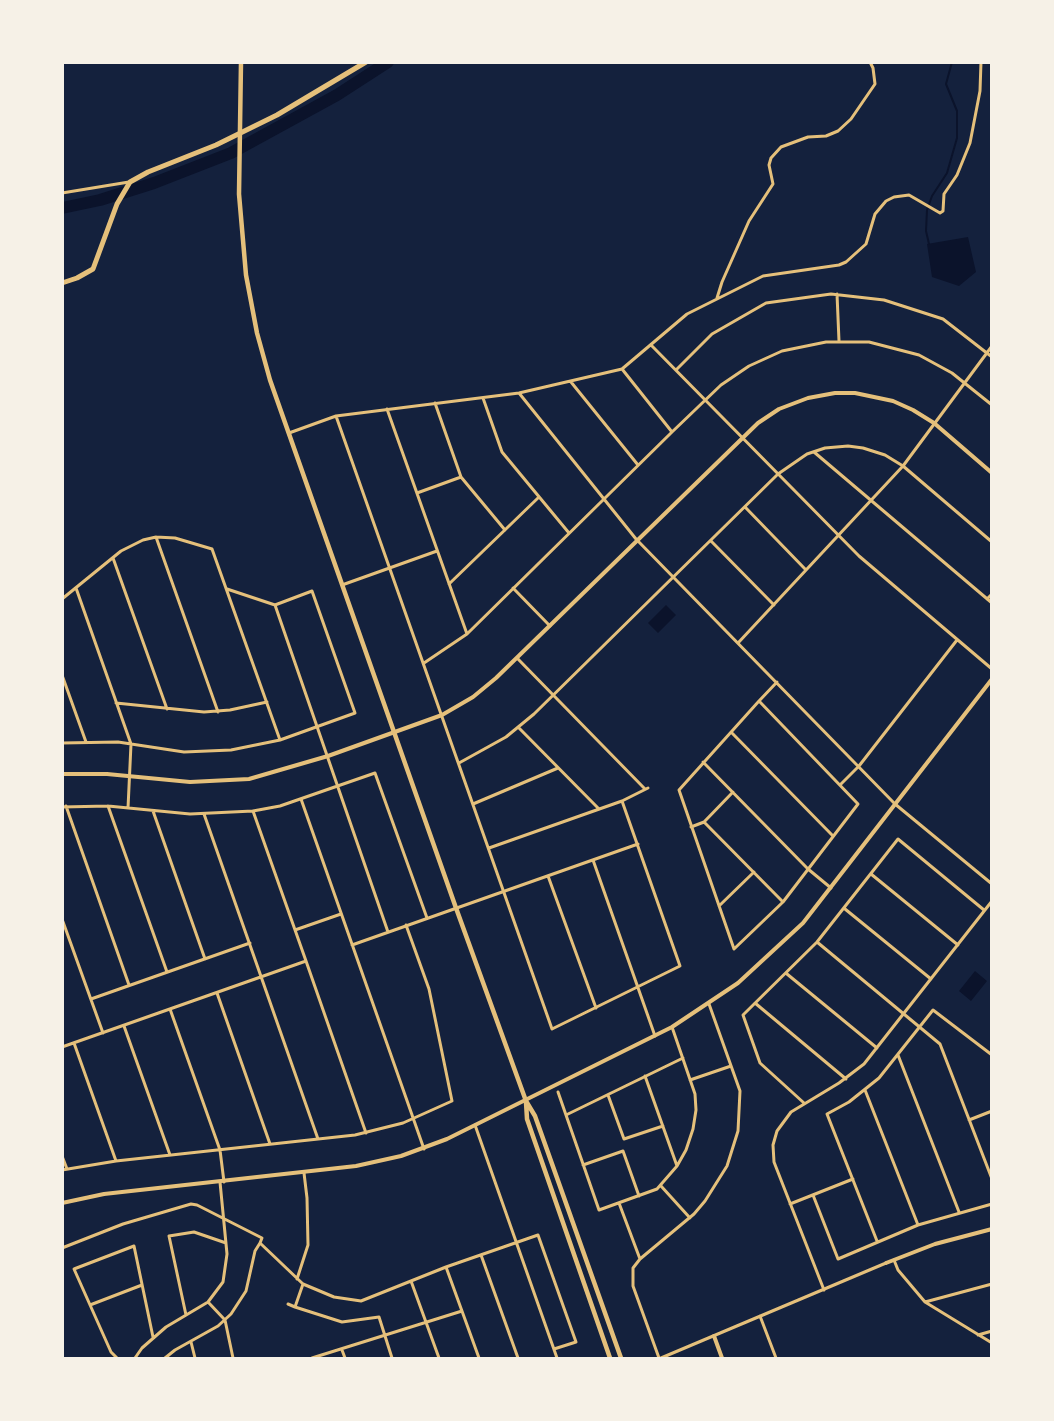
<!DOCTYPE html>
<html>
<head>
<meta charset="utf-8">
<style>
	body { margin:0 }
	#map { position:relative; width:1054px; height:1421px; overflow:hidden; background:#14213d; font-family:Bitter,serif }
	canvas { display:block }
	.frame { position:absolute; inset:0; border:64px solid #f6f1e7; pointer-events:none }
</style>
</head>
<body>
<div id="map">
<canvas width="1054" height="1421"></canvas>
<div class="frame"></div>
</div>
<script>
const g = document.querySelector('canvas').getContext('2d');
g.lineJoin = 'round';
function fill(path, color) { g.fillStyle = color; g.fill(path, 'evenodd'); }
const shape = rows => new Path2D(rows.map(r => 'M' + r).join(''));
function stroke(path, color, width, dash) { g.strokeStyle = color; g.lineWidth = width; g.lineCap = dash ? 'butt' : 'round'; g.setLineDash(dash || []); g.stroke(path); }
fill(shape([
	[968,237,976,272,959,286,932,277,927,244],
	[666,605,676,615,658,633,648,623],
	[975,971,987,981,971,1001,959,991]
]), '#0b132b');
stroke(shape([
	[929,244,926,231,927,210,932,196,947,173,957,138,957,111,946,84,952,62]
]), '#0b132b', 2);
stroke(shape([
	[62,208,100,200,154,183,231,153,337,95,388,62]
]), '#0b132b', 12);
stroke(shape([
	[62,193,129,182],
	[837,294,839,341],
	[717,298,722,282,749,221,773,184,769,165,771,158,781,147,808,137,826,136,838,131,851,119,875,84,873,68,870,62],
	[651,345,859,556,992,669],
	[676,370,712,334,766,303,831,294,884,300,943,319,992,357],
	[571,382,638,465],
	[519,393,636,539,895,804,992,884],
	[483,398,502,452,569,533],
	[435,403,461,477,505,530],
	[387,409,467,634],
	[336,416,552,1029,680,966,622,801],
	[672,432,721,385,749,366,782,351,826,342,869,342,919,355,952,373,992,405],
	[289,433,336,416,519,393,622,369,687,314,763,276,839,265,846,262,866,244,875,214,886,201,894,197,909,195,940,213,943,211,944,194,957,175,970,143,980,91,981,62],
	[814,452,992,603],
	[417,493,461,477],
	[745,507,806,570],
	[156,537,218,712],
	[711,541,774,605],
	[113,558,167,709],
	[449,584,539,497],
	[342,585,437,551],
	[76,588,131,744,128,808],
	[513,588,550,626],
	[62,599,121,551,143,540,156,537,175,538,212,549,280,740],
	[987,599,992,594],
	[275,605,388,932],
	[738,643,903,466,992,346],
	[517,658,645,789],
	[424,663,467,634,672,432,622,369],
	[62,675,86,742],
	[759,701,858,804,783,902,734,949,679,790,759,701],
	[759,701,777,682],
	[116,703,204,712,230,710,267,702],
	[518,727,599,809],
	[731,732,833,836],
	[62,743,118,742,184,752,231,750,280,740,355,713,312,591,275,605,227,589],
	[703,762,808,869,831,888],
	[459,763,506,737,534,714,778,474,807,454,825,448,848,446,863,448,885,455,903,466,992,542],
	[840,785,859,766,957,640],
	[301,799,424,1149],
	[473,804,558,768],
	[66,806,129,985],
	[108,806,167,972],
	[62,807,108,806,190,814,253,811,280,806,375,773,427,918],
	[153,811,205,959],
	[253,811,306,961],
	[204,814,318,1139],
	[704,822,783,902],
	[691,827,704,822,733,792],
	[489,848,622,801,648,788],
	[593,860,655,1036],
	[871,874,958,945],
	[548,876,596,1008],
	[719,906,754,872],
	[845,909,931,979],
	[62,919,103,1033],
	[295,930,341,914],
	[817,942,940,1044,992,1179],
	[352,945,638,844],
	[787,974,877,1048],
	[217,993,270,1144],
	[91,999,250,943],
	[755,1003,846,1079],
	[170,1009,220,1150,224,1182],
	[124,1026,170,1155],
	[74,1043,116,1161],
	[62,1047,306,961,366,1133],
	[898,1055,959,1212],
	[645,1076,677,1166],
	[690,1080,731,1066],
	[865,1090,918,1225],
	[558,1092,599,1210,657,1189,677,1166,686,1150,693,1129,696,1110,695,1094,672,1027],
	[608,1095,624,1139,663,1126],
	[804,1103,760,1063,743,1015,817,942,898,839,984,910],
	[566,1115,683,1058],
	[969,1120,992,1111],
	[475,1125,557,1358],
	[62,1156,67,1169],
	[583,1165,623,1151,639,1196],
	[62,1170,116,1161,355,1135,403,1123,452,1101,429,989,406,925],
	[661,1186,690,1218],
	[813,1195,838,1259,918,1225,992,1204],
	[619,1203,640,1259],
	[790,1204,853,1179],
	[877,1241,827,1114,849,1102,879,1078,933,1010,992,1055],
	[62,1248,123,1224,191,1204,197,1205,262,1238,260,1243,303,1284,334,1297,361,1301,446,1267,538,1235,576,1342,554,1349],
	[481,1255,518,1358],
	[894,1260,898,1270,925,1302,992,1343],
	[446,1267,479,1358],
	[297,1279,308,1245,307,1198,304,1173],
	[411,1281,439,1358],
	[303,1284,295,1307,342,1322,379,1317,392,1358],
	[824,1290,774,1162,773,1145,777,1131,791,1112,839,1083,864,1064,992,901],
	[208,1302,225,1320,233,1358],
	[925,1302,992,1284],
	[288,1304,295,1307],
	[90,1305,142,1285],
	[186,1315,169,1236,194,1232,226,1243],
	[760,1316,776,1358],
	[978,1335,992,1331],
	[191,1342,195,1358],
	[342,1350,345,1358],
	[117,1358,111,1352,74,1269,134,1246,153,1337],
	[135,1358,142,1348,166,1327,208,1302,223,1282,227,1254,220,1182],
	[165,1358,175,1350,218,1326,231,1314,246,1291,255,1251,260,1243],
	[312,1358,462,1311],
	[659,1358,633,1286,633,1268,640,1259,694,1214,705,1201,727,1166,738,1131,740,1091,709,1004],
	[661,1358,886,1263]
]), '#e5c07b', 3);
stroke(shape([
	[62,774,107,774,190,782,249,779,328,756,442,715,473,697,496,678,758,423,779,409,808,398,835,393,855,393,893,401,913,410,934,423,992,473],
	[62,1203,104,1194,356,1166,401,1156,447,1139,672,1027,738,983,803,923,992,679],
	[886,1263,935,1244,992,1229],
	[714,1336,722,1358]
]), '#e5c07b', 4);
stroke(shape([
	[241,62,239,194,246,275,257,333,270,380,456,908,526,1101,535,1116,621,1358],
	[526,1102,527,1119,610,1358]
]), '#e5c07b', 4.5);
stroke(shape([
	[62,283,77,278,93,269,117,204,130,182,148,172,216,145,277,115,366,62]
]), '#e5c07b', 5);
</script>
</body>
</html>
